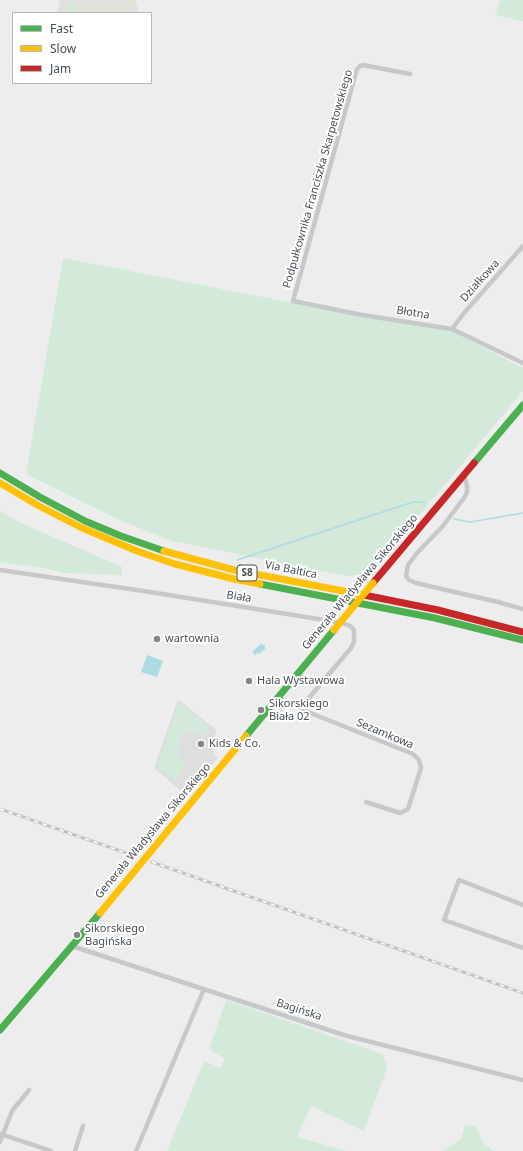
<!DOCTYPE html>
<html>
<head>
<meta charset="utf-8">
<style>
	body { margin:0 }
	#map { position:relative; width:523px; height:1151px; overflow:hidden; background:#ededed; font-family:"Noto Sans",sans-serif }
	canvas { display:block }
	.legend { position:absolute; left:12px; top:12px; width:140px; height:72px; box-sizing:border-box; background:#fff; border:1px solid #b5b9bb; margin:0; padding:5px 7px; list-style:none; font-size:12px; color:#464f56 }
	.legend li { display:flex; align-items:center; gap:8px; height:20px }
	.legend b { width:20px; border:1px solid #b5b9bb }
</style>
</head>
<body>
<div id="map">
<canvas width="523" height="1151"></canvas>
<ul class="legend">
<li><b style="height:5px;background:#4caf50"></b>Fast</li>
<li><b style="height:5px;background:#ffc107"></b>Slow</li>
<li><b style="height:5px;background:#c62828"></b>Jam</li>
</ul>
</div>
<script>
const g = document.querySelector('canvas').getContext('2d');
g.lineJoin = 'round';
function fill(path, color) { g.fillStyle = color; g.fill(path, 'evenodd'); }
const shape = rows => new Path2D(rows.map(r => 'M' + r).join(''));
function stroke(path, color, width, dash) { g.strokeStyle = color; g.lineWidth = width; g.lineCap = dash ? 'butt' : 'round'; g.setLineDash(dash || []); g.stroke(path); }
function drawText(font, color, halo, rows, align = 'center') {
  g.font = font + ' "Noto Sans",sans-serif'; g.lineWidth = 4; g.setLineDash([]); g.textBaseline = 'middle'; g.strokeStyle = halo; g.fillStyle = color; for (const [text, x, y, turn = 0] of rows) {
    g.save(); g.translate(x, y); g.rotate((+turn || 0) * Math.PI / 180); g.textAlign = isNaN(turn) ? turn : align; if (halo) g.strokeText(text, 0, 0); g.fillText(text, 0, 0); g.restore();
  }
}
fill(shape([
	[60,0,135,0,139,13,57,13]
]), '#e2e0da');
fill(shape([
	[178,699,216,730,213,753,218,758,186,795,154,768]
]), '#dfdede');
fill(shape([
	[71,0,73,0,77,13,68,13],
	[500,0,523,0,523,21,495,15],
	[63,258,376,319,452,331,523,368,523,391,370,574,347,576,172,541,117,519,26,474],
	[0,511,19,522,122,567,122,575,64,573,43,568,0,562],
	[179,702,209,726,208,735,181,732,177,758,185,760,182,771,175,781,157,767],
	[226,1000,383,1054,387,1068,364,1131,311,1106,297,1137,347,1151,167,1151,204,1061,221,1068,225,1059,209,1049],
	[465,1125,476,1127,484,1144,494,1151,443,1151,461,1139]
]), '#d3eadb');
fill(shape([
	[261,644,265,645,265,649,259,654,258,653,255,655,252,652],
	[147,655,163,661,157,677,141,672]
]), '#acdbe4');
stroke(shape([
	[454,519,470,522,523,513],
	[237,560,413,502,425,502]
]), '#acdbe4', 1.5);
stroke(shape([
	[410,74,363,65,360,66,357,69,293,301,362,315,452,329,523,363],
	[452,329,464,313,523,246],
	[464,475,467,486,467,492,464,498,442,527,417,553,408,565,406,576,409,580,416,583,498,602,523,609],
	[0,570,150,592,343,623,350,626,354,630,354,642,351,648,308,699,300,705,293,706,287,704,279,697],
	[300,705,303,710,413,754,419,760,421,768,408,809,400,813,366,802],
	[523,905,459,880,444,920,523,948],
	[72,946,347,1036,523,1080],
	[0,1134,51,1151],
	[0,1142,12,1111,29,1090],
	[75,1151,83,1126],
	[136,1151,204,989]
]), '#c7c8ca', 4.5);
stroke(shape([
	[474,463,523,405],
	[0,473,40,497,85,521,121,536,164,551],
	[260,584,435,618,523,640],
	[246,736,334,630],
	[0,1030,100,913]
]), '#4caf50', 7);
stroke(shape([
	[0,483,39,506,82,528,137,551,175,564,234,579,260,584],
	[164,551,234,570,364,595],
	[100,913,246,736]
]), '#ffc107', 7);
stroke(shape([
	[373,583,474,463],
	[364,595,438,610,523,632]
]), '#c62828', 7);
const rail = shape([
	[0,809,132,855],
	[152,862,523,993]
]);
stroke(rail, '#c2c3c4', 3);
stroke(rail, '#fff', 1.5, [4.5]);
stroke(shape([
	[334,630,373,583]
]), '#ffc107', 7);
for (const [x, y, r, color] of [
	[157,639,4,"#80868b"],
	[249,681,4,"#80868b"],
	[261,710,4,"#80868b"],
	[201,744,4,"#80868b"],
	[77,935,4,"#80868b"]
]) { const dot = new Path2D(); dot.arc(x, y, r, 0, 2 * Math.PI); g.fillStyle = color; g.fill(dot); stroke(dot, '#fff', 1.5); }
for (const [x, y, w] of [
	[247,573,20]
]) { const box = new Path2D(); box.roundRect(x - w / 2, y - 8, w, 16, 3); g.fillStyle = '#fff'; g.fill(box); stroke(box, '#464f56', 1); }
drawText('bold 10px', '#464f56', null, [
	["S8",247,573]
]);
drawText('11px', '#464f56', '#fff', [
	["Podpułkownika Franciszka Skarpetowskiego",318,179,-74],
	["Działkowa",480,281,-48],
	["Błotna",413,313,9],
	["Via Baltica",291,570,11],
	["Generała Władysława Sikorskiego",360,582,-50],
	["Biała",239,597,9],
	["Sezamkowa",385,734,23],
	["Generała Władysława Sikorskiego",153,831,-50],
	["Bagińska",299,1010,18]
]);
drawText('11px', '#464f56', '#fff', [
	["wartownia",165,639],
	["Hala Wystawowa",257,681],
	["Sikorskiego",269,704],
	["Biała 02",269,717],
	["Kids & Co.",209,744],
	["Sikorskiego",85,929],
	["Bagińska",85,942]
], 'left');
</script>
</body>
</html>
